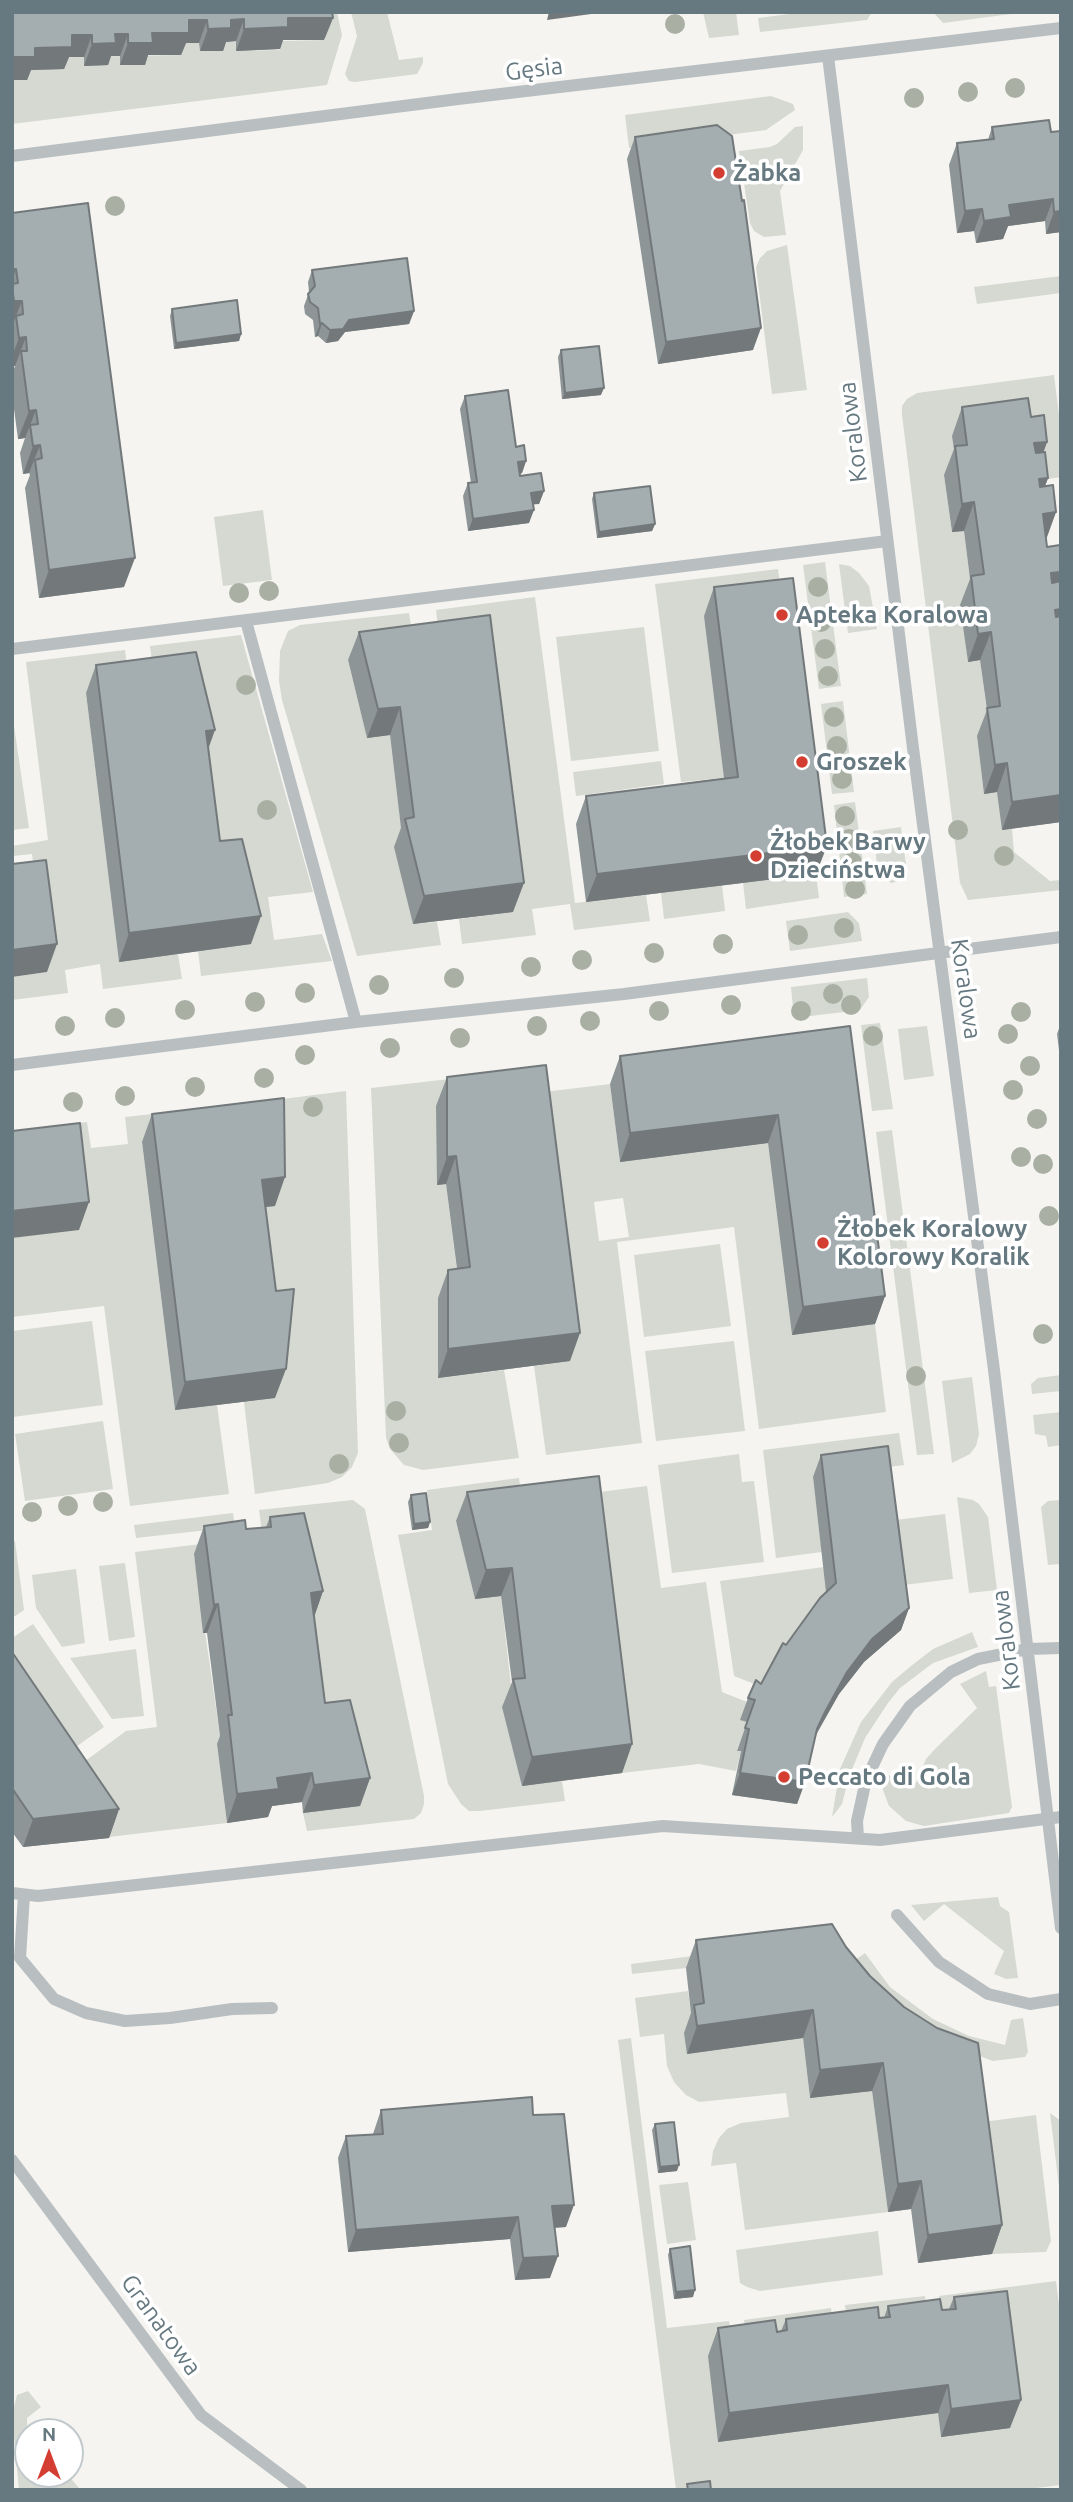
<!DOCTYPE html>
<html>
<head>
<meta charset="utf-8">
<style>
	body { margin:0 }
	#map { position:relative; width:1073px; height:2502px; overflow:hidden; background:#f5f4f1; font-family:Ubuntu,sans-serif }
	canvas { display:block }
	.frame { position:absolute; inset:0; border:14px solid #667980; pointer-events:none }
	.north { position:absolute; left:14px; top:2418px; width:70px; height:70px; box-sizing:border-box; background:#fff; border:2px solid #c2c9cc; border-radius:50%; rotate:0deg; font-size:19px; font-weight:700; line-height:28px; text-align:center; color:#667980 }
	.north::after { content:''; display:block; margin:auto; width:24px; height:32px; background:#d43e32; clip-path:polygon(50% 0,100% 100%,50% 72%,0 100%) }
</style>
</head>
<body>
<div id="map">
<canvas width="1073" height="2502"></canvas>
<div class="frame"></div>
<div class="north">N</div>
</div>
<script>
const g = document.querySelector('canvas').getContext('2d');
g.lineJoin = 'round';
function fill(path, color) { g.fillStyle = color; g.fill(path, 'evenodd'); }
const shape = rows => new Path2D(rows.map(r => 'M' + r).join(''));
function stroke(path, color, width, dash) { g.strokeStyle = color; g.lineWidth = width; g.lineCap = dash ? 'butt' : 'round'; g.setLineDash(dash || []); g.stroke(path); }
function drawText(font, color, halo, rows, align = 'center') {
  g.font = font + ' Ubuntu,sans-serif'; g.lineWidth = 7; g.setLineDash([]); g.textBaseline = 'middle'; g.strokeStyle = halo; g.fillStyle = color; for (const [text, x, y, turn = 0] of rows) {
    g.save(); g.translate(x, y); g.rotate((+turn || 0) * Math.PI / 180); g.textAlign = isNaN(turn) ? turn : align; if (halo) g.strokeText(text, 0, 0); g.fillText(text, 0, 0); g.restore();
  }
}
fill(shape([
	[324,12,337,12,342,35,327,85,12,124,12,80,27,80,27,70,64,57,181,55,181,43,199,43,200,51,223,42,236,41,236,51,280,50,280,41,325,40],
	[351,12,387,12,399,60,423,57,423,63,417,74,355,82,349,81,345,74,357,36],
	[703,12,736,12,739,35,709,38],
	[805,12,872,12,867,20,760,32,758,18],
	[933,12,1026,12,943,23],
	[771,96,793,104,795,110,766,130,629,148,625,115],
	[803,126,803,150,780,191,786,235,764,237,754,231,750,223,739,151,770,147,777,144,795,127],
	[787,245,807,390,772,394,756,267,760,258,767,251],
	[1061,276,1061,293,977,304,974,287],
	[1054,375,1061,432,1061,477,1035,481,957,473,944,475,952,532,964,531,973,603,961,605,968,662,980,660,990,734,977,737,984,793,997,792,1012,829,1014,852,1050,881,1061,880,1061,890,968,900,960,883,902,415,902,406,907,399,917,393],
	[263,510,272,580,223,586,214,517],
	[825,562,841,686,819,689,803,565],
	[839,564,850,566,859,573,869,586,877,629,848,633],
	[778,569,783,606,724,778,681,782,655,584],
	[535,597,575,903,646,895,650,921,574,930,570,904,532,909,536,935,462,944,459,919,513,912,441,649,436,610],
	[409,613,415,651,348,661,367,737,390,735,413,924,437,922,441,945,357,956,282,700,279,681,280,651,288,631,300,625],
	[644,627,659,751,571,761,556,637],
	[241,635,313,892,268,897,274,940,322,934,332,961,201,976,198,951,250,944,209,870,155,684,150,646],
	[125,650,130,688,86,693,119,961,178,954,182,979,103,989,100,964,65,970,68,993,12,1000,12,977,47,972,32,854,12,856,12,846,48,840,26,662],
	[843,701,854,792,832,794,821,704],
	[12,712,29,828,12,830],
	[661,761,664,784,576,796,573,772],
	[855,802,867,894,844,897,834,805],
	[901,827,908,879,891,883,878,873,873,831],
	[816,874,819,898,746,909,743,883],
	[722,885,725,911,664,919,661,893],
	[848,912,859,923,862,941,790,951,786,921],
	[867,978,869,997,860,1010,794,1018,791,987],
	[880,1023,893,1109,872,1111,861,1025],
	[927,1026,934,1076,904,1080,898,1029],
	[458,1078,437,1185,446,1184,460,1295,439,1378,504,1370,519,1458,423,1470,404,1465,390,1449,386,1438,371,1088],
	[610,1084,620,1162,768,1143,792,1335,875,1324,886,1412,759,1429,734,1227,617,1242,642,1443,546,1455,534,1366,570,1361,536,1093],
	[623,1198,629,1237,599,1241,594,1202],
	[346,1091,358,1453,352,1467,342,1477,328,1483,255,1494,244,1402,275,1398,219,1107],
	[199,1109,142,1143,175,1410,217,1405,229,1494,130,1506,104,1306,12,1317,12,1238,79,1229,12,1131,87,1122,91,1148,128,1144,125,1117],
	[892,1130,934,1454,917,1455,876,1132],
	[720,1244,731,1326,644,1337,634,1255],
	[92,1321,103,1405,13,1417,12,1331],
	[734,1341,745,1431,656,1441,645,1351],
	[1061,1375,1061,1391,1032,1394,1031,1384,1038,1378],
	[972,1377,979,1434,976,1446,970,1454,952,1463,942,1381],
	[1061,1412,1061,1445,1048,1447,1046,1436,1035,1434,1033,1415],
	[103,1421,113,1489,25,1501,15,1434],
	[899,1433,904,1465,813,1477,822,1552,776,1558,763,1450],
	[739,1454,742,1482,754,1481,764,1562,672,1573,658,1465],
	[519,1478,523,1512,456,1521,475,1598,501,1596,522,1785,562,1781,565,1801,480,1811,469,1811,461,1804,448,1784,398,1535,432,1530,427,1490],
	[647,1486,661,1588,706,1582,722,1692,747,1702,741,1720,747,1722,737,1750,741,1751,736,1771,699,1764,622,1773,588,1505,551,1498],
	[957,1497,973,1500,979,1504,988,1517,997,1590,969,1593],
	[353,1500,365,1509,424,1796,424,1804,421,1813,414,1819,307,1831,303,1813,359,1806,314,1732,264,1546,259,1510],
	[1061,1500,1061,1564,1048,1565,1041,1507,1048,1501],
	[233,1513,235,1527,136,1538,134,1525],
	[945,1514,953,1579,895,1586,887,1521],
	[233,1540,194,1555,221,1743,217,1744,227,1823,109,1837,66,1775,126,1731,157,1727,135,1552],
	[15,1541,24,1610,12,1618,12,1542],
	[125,1563,135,1637,109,1641,99,1566],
	[824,1567,828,1606,762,1687,734,1676,720,1581],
	[76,1569,85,1643,62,1647,36,1608,32,1575],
	[33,1624,104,1727,56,1761,12,1696,12,1638],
	[972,1632,978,1647,933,1663,900,1688,888,1703,865,1738,849,1777,842,1804,832,1817,840,1769,861,1722,892,1682,911,1666,933,1649],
	[136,1649,144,1716,112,1719,70,1658],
	[986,1671,989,1687,996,1686,1012,1807,1009,1813,924,1826,906,1821,889,1806,883,1790,884,1774,916,1783,926,1759,935,1749,977,1708,960,1684],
	[998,1897,1000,1906,1009,1912,1018,1978,1006,1979,994,1974,1004,1951,944,1904,924,1921,911,1905],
	[739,1950,741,1962,632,1974,631,1964],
	[865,1953,890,1987,933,2019,969,2036,1005,2045,1011,2020,1023,2018,1028,2052,1025,2057,993,2061,944,2043,851,1963],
	[688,1991,694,2032,687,2054,803,2038,810,2098,872,2091,888,2212,745,2230,736,2163,711,2166,713,2151,719,2138,727,2129,741,2123,789,2117,786,2093,699,2102,686,2095,674,2082,667,2066,664,2034,640,2037,635,1998],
	[631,2038,667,2328,729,2321,734,2353,718,2441,938,2413,941,2437,944,2326,939,2296,1056,2281,1061,2320,1061,2485,1020,2490,676,2490,618,2040],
	[1050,2113,1061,2121,1061,2203],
	[1036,2115,1051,2241,1046,2252,992,2254,975,2123],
	[688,2182,696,2240,667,2244,659,2185],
	[878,2231,883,2275,760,2291,747,2287,740,2283,736,2250],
	[925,2296,930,2328,849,2339,845,2305],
	[831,2308,835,2340,747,2351,744,2320],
	[28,2391,41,2407,27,2418,28,2474,67,2474,79,2488,79,2490,19,2490,12,2415,17,2395]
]), '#d5d9d1');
stroke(shape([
	[828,56,913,748,994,1370,1061,1928],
	[12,156,458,99,1061,28],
	[246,621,356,1022],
	[12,649,887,541],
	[12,1065,356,1022,624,994,1061,937],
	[858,1838,857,1821,866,1780,883,1744,910,1706,951,1672,978,1659,1028,1649,1061,1648],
	[12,1893,38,1896,663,1826,880,1840,1061,1817],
	[24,1895,20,1958,54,1999,86,2013,125,2021,170,2018,232,2009,272,2008],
	[897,1915,939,1962,988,1994,1030,2004,1061,1999],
	[12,2160,201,2415,301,2490]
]), '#b9bfc1', 12);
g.fillStyle = '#a9b0a3';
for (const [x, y] of [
	[675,24],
	[1015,88],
	[968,92],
	[914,98],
	[115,206],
	[818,587],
	[269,591],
	[239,593],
	[821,622],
	[825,649],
	[828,676],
	[246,685],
	[834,717],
	[837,746],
	[842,779],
	[267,810],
	[845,816],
	[958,830],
	[849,839],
	[1004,856],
	[852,862],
	[855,889],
	[844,928],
	[798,935],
	[723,944],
	[654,953],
	[582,960],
	[531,967],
	[454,978],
	[379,985],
	[305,993],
	[833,994],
	[255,1002],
	[731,1005],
	[851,1005],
	[185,1010],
	[659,1011],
	[801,1011],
	[1021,1012],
	[115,1018],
	[590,1021],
	[65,1026],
	[537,1026],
	[1008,1034],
	[873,1036],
	[460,1038],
	[390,1048],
	[305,1055],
	[1030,1066],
	[264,1078],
	[195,1087],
	[1013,1090],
	[125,1096],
	[73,1102],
	[313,1107],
	[1037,1119],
	[1021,1157],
	[1043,1164],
	[1049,1216],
	[1043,1334],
	[916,1376],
	[396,1411],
	[399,1443],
	[339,1464],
	[103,1502],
	[68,1506],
	[32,1512]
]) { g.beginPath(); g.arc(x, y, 10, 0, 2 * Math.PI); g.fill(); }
fill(shape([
	[12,12,333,18,324,40,283,40,280,49,236,51,236,41,226,42,223,51,200,51,199,43,186,43,181,55,148,55,145,65,120,65,120,56,111,56,108,65,84,66,84,57,69,57,64,69,31,70,27,80,12,80],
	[992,127,1051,132,1061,131,1061,232,1046,234,1045,221,1008,226,1003,239,976,243,974,231,957,233,949,165,957,143,988,140],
	[635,137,742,201,753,350,658,364,627,159],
	[12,213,124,587,39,598,25,488,30,475,29,473,23,474,20,453,25,438,18,439,12,394,12,374,15,366,12,366],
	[312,270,414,311,409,324,345,332,338,341,326,343,318,336,315,337,313,320,305,314,304,306,309,292,308,282],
	[172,309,241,334,239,341,174,349,170,316],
	[561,350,601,395,562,399,558,357],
	[465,396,516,447,526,461,522,473,520,474,520,476,544,491,539,504,533,504,529,523,468,531,463,496,468,483,471,483,460,409],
	[962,407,1031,417,1047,442,1043,453,1048,478,1045,486,1056,512,1046,538,1047,547,1061,578,1060,581,1061,822,1002,830,997,792,984,794,977,736,987,710,980,660,968,662,960,605,970,579,964,531,952,532,944,475,954,449,952,436],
	[594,493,655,524,652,531,597,538,592,499],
	[714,587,816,874,586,902,576,824,586,796,724,778,704,616],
	[359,632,513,912,413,924,394,847,401,828,390,735,367,738,348,660],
	[96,665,208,749,220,841,251,944,119,962,86,693],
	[1061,1023,1061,1066,1057,1034],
	[850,1026,885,1296,875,1324,792,1335,768,1143,620,1162,610,1084,620,1056],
	[447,1077,570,1361,438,1378,438,1298,448,1270,457,1269,446,1184,437,1185,436,1106],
	[152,1114,275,1206,266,1207,275,1398,175,1410,142,1142],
	[821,1455,909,1608,901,1630,864,1662,839,1694,815,1737,805,1782,797,1804,732,1795,741,1751,737,1751,747,1722,740,1720,748,1698,761,1684,786,1645,826,1592,813,1477],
	[467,1492,632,1744,622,1773,522,1786,502,1707,512,1682,501,1596,475,1599,456,1521],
	[411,1495,430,1522,428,1528,412,1530,408,1502],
	[270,1517,323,1591,314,1617,325,1703,370,1778,360,1806,303,1813,302,1802,272,1806,268,1817,227,1823,217,1744,220,1736,207,1633,203,1633,194,1554,204,1526,246,1529,266,1527],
	[12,1652,119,1809,109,1838,23,1847,12,1832],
	[832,1924,1002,2225,992,2254,918,2263,911,2209,888,2212,872,2091,810,2098,803,2038,687,2054,684,2033,691,2013,686,1968,696,1940],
	[381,2110,533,2115,566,2227,554,2228,550,2278,515,2280,510,2239,348,2252,338,2158,346,2136,373,2134],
	[655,2124,677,2171,658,2173,652,2130],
	[670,2249,693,2297,674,2299,668,2255],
	[954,2297,1010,2428,941,2437,938,2413,718,2442,708,2356,718,2328,781,2331,786,2319,879,2318,884,2318,888,2306,942,2310,949,2309]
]), '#8d9597');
fill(shape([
	[549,12,606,12,547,20],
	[288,18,333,18,324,40,283,40,280,49,236,51,244,29],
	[244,19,236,41,226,42,223,51,200,51,208,29,231,20],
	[189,20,207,20,199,43,186,43,181,55,148,55,145,65,120,65,128,43],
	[115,34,128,34,120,56,111,56,108,65,84,66,92,44],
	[72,35,92,35,84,57,69,57,64,69,31,70,27,80,12,80,12,57],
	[1053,199,1045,221,1008,226,1003,239,976,243,984,221,1009,205],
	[982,209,974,231,957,233,965,211],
	[1061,211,1061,232,1046,234,1054,212],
	[16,269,12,280,12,270],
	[14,301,22,301,12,326,12,307],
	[414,311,409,324,345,332,338,341,326,343,330,330,349,320],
	[322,323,318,336,315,337,320,324],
	[761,328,753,350,658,364,666,342],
	[241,334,239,341,174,349,176,343],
	[26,337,15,366,12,366,12,356,19,338],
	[604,388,601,395,562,399,565,393],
	[36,410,25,438,18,439,29,411],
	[1047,442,1037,470,1034,443],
	[40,445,29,473,23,474,33,446],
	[526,461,522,473,513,475,518,462],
	[1048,478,1038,506,1039,479],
	[544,491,539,504,527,505,531,493],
	[974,502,964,531,952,532,962,504],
	[534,510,529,523,468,531,473,519],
	[1056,512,1046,540,1043,514],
	[655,524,652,531,597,538,599,532],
	[135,558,124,587,39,598,49,570],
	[1061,572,1061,578,1053,600,1051,573],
	[1061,609,1061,618,1054,637,1055,610],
	[991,632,980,660,968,662,978,634],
	[400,707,390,735,367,738,378,709],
	[215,730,205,758,206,731],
	[1007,763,997,792,984,794,995,765],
	[1061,795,1061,822,1002,830,1012,802],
	[827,846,816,874,586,902,597,874],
	[524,883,513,912,413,924,424,896],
	[261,916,251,944,119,962,129,933],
	[57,944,47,972,12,977,12,950],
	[778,1115,768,1143,620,1162,630,1133],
	[456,1156,446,1184,437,1185,447,1157],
	[285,1177,275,1206,252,1208,262,1180],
	[89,1202,79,1230,12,1238,12,1211],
	[885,1296,875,1324,792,1335,803,1307],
	[580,1333,570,1361,438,1378,448,1349],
	[286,1369,275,1398,175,1410,185,1382],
	[430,1522,428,1528,412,1530,414,1524],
	[512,1568,501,1596,475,1599,486,1570],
	[323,1591,313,1620,311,1593],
	[218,1604,207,1633,203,1633,214,1605],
	[909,1608,901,1630,864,1662,839,1694,816,1734,809,1751,825,1712,847,1672,872,1639],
	[632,1744,622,1773,522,1786,532,1757],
	[312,1773,302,1802,272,1806,268,1817,227,1823,237,1794,277,1778],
	[740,1773,805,1782,797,1804,732,1795],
	[370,1778,360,1806,303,1813,314,1785],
	[119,1809,109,1838,23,1847,33,1819],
	[813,2010,803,2038,687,2054,697,2026],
	[883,2063,872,2091,810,2098,820,2070],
	[679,2165,677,2171,658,2173,660,2167],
	[921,2181,911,2209,888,2212,898,2184],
	[574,2205,566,2227,544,2228,552,2206],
	[518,2217,510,2239,348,2252,356,2230],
	[1002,2225,992,2254,918,2263,928,2235],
	[558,2256,550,2278,515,2280,523,2258],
	[695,2290,693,2297,674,2299,676,2292],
	[948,2385,938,2413,718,2442,729,2413],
	[1021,2400,1010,2428,941,2437,951,2409]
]), '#73797b');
const building = shape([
	[12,12,332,12,333,18,288,18,288,27,244,29,244,19,231,20,231,28,208,29,207,20,189,20,189,33,152,33,153,43,128,43,128,34,115,34,116,43,92,44,92,35,72,35,72,47,35,48,35,57,12,57,12,12],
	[1049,120,1051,132,1061,131,1061,211,1054,212,1053,199,1009,205,1011,217,984,221,982,209,965,211,957,143,994,139,992,127,1049,120],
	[717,125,732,136,742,201,744,200,761,328,666,342,635,137,717,125],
	[88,203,135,558,49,570,35,460,42,458,40,445,33,446,30,425,38,424,36,410,29,411,21,351,27,351,26,337,19,338,16,316,23,314,22,301,14,301,12,287,12,284,18,283,16,269,12,270,12,213,88,203],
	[407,258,414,311,349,320,343,329,330,330,322,323,320,324,318,308,310,302,308,294,315,286,312,270,407,258],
	[237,300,241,334,176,343,172,309,237,300],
	[599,346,604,388,565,393,561,350,599,346],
	[508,390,516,447,524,445,526,461,518,462,520,476,541,473,544,491,531,493,534,510,473,519,468,483,477,482,465,396,508,390],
	[1028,398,1031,417,1044,415,1047,442,1034,443,1036,453,1045,452,1048,478,1039,479,1040,487,1053,485,1056,512,1043,514,1047,547,1060,545,1061,550,1061,572,1051,573,1052,583,1061,581,1061,609,1055,610,1056,617,1061,616,1061,643,1060,643,1061,652,1061,795,1012,802,1007,763,995,765,987,708,1000,706,991,632,978,634,971,576,984,574,974,502,962,504,955,446,967,445,962,407,1028,398],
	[650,486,655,524,599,532,594,493,650,486],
	[793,578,827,846,597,874,586,796,738,777,714,587,793,578],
	[490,615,524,883,424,896,405,819,414,817,400,707,378,709,359,632,490,615],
	[196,652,215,730,206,731,220,841,242,839,261,916,129,933,96,665,196,652],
	[46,860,57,944,12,950,12,864,46,860],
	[850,1026,885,1296,803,1307,778,1115,630,1133,620,1056,850,1026],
	[546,1065,580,1333,448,1349,448,1270,470,1267,456,1156,447,1157,447,1077,546,1065],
	[284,1098,285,1177,262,1180,276,1291,294,1289,286,1369,185,1382,152,1114,284,1098],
	[80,1123,89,1202,12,1211,12,1131,80,1123],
	[888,1446,909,1608,872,1639,847,1672,825,1712,817,1729,805,1782,740,1773,749,1729,745,1728,755,1700,748,1698,756,1680,761,1684,783,1643,786,1645,820,1598,836,1583,821,1455,888,1446],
	[599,1476,632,1744,532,1757,513,1679,525,1678,512,1568,486,1570,467,1492,599,1476],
	[426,1493,430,1522,414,1524,411,1495,426,1493],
	[304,1513,323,1591,311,1593,325,1703,350,1700,370,1778,314,1785,312,1773,277,1778,279,1789,237,1794,228,1715,232,1715,218,1604,214,1605,204,1526,245,1520,246,1529,271,1527,270,1517,304,1513],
	[12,1652,119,1809,33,1819,12,1788,12,1652],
	[832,1924,846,1947,870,1976,904,2007,937,2028,978,2043,1002,2225,928,2235,921,2181,898,2184,883,2063,820,2070,813,2010,697,2026,694,2005,704,2003,696,1940,832,1924],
	[532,2097,533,2115,564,2114,574,2205,552,2206,558,2256,523,2258,518,2217,356,2230,346,2136,383,2134,381,2110,532,2097],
	[674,2122,679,2165,660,2167,655,2124,674,2122],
	[690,2246,695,2290,676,2292,670,2249,690,2246],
	[1007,2291,1021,2400,951,2409,948,2385,729,2413,718,2328,775,2320,777,2332,787,2330,786,2319,878,2307,879,2318,890,2317,888,2306,940,2299,942,2310,956,2309,954,2297,1007,2291],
	[710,2481,711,2490,688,2490,687,2484,710,2481]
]);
fill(building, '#a4adb0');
stroke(building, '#73797b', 2);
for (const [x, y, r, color] of [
	[719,173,7,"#d43e32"],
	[782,615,7,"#d43e32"],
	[802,762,7,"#d43e32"],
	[756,856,7,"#d43e32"],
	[823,1243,7,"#d43e32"],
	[784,1777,7,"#d43e32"]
]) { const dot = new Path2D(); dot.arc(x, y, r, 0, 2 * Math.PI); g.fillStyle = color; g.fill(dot); stroke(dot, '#fff', 2.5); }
drawText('24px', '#667980', '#fff', [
	["Gęsia",534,69,-7],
	["Koralowa",853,432,-97],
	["Koralowa",966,989,82],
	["Koralowa",1006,1640,-97],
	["Granatowa",161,2325,54]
]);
drawText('bold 24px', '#667980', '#fff', [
	["Żabka",733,173],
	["Apteka Koralowa",796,615],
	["Groszek",816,762],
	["Żłobek Barwy",770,842],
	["Dzieciństwa",770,870],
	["Żłobek Koralowy",837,1229],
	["Kolorowy Koralik",837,1257],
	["Peccato di Gola",798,1777]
], 'left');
</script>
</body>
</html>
